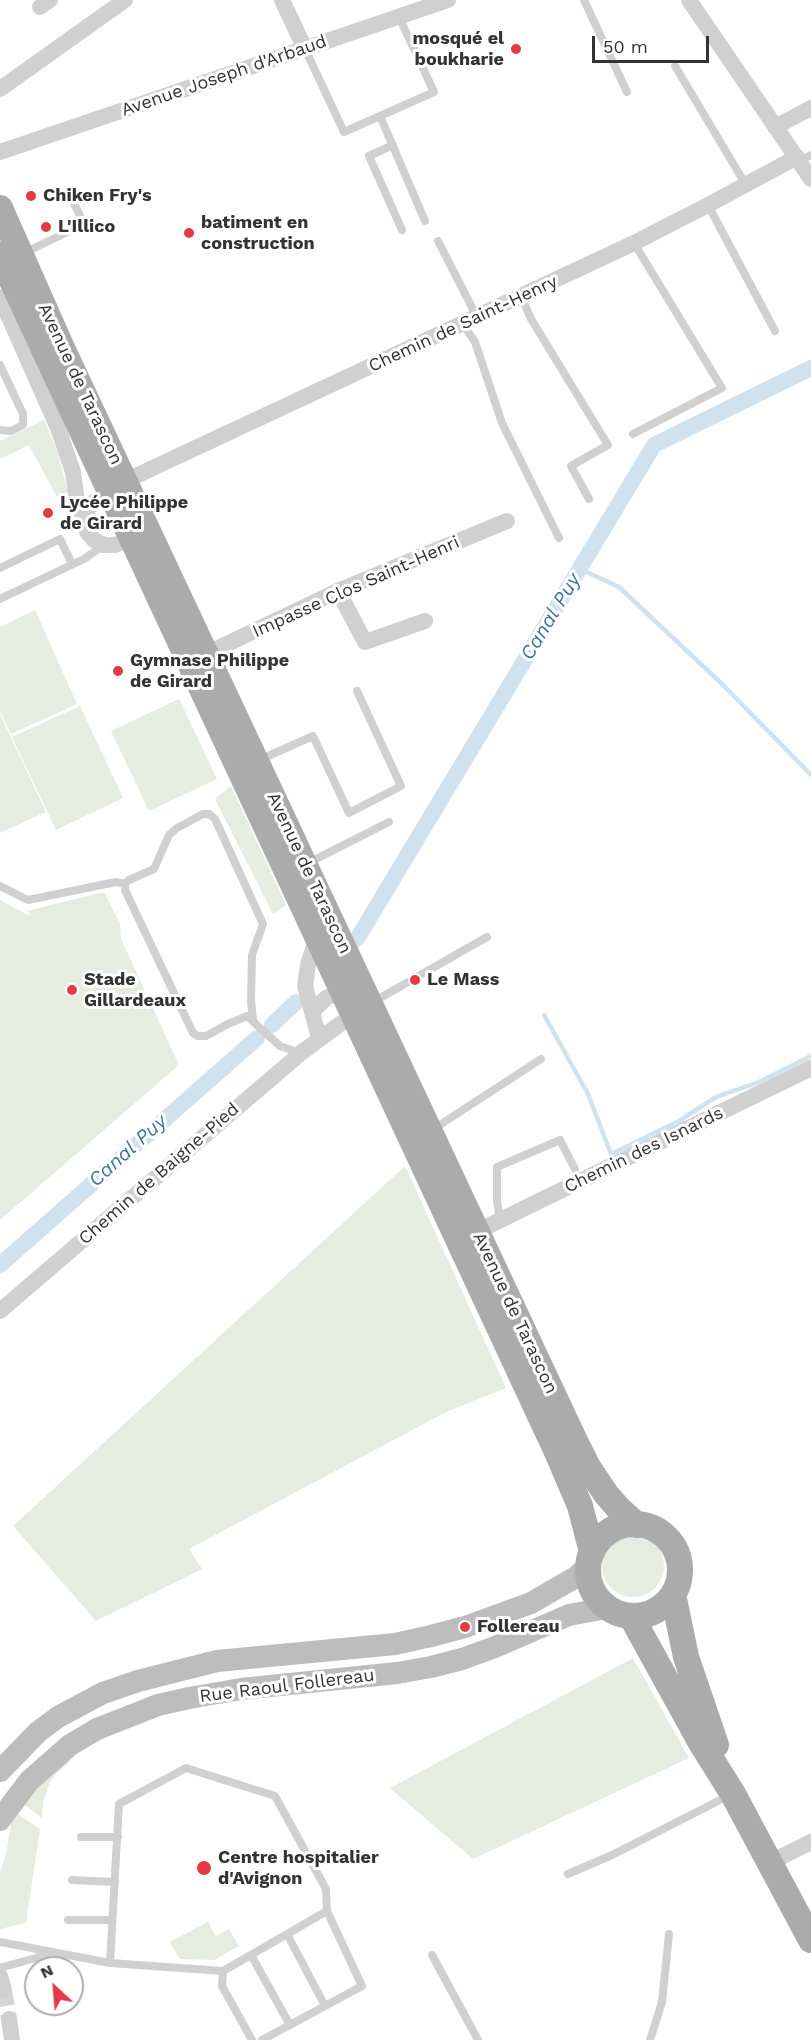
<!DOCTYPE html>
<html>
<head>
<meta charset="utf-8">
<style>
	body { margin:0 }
	#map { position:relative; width:811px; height:2040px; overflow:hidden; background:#fff; font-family:"Work Sans",sans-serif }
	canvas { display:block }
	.north { position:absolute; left:24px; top:1956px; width:60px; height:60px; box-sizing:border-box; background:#fff; border:2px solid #adadad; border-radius:50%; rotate:334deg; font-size:16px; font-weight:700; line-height:24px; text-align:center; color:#333 }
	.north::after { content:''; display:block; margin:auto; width:21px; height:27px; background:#e63946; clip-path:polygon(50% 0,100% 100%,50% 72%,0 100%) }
	.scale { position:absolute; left:592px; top:36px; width:117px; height:27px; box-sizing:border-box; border:3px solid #333; border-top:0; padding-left:8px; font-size:18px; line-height:21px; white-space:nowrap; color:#333; -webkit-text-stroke:4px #fff; paint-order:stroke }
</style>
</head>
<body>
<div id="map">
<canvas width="811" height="2040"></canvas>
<div class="north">N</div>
<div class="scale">50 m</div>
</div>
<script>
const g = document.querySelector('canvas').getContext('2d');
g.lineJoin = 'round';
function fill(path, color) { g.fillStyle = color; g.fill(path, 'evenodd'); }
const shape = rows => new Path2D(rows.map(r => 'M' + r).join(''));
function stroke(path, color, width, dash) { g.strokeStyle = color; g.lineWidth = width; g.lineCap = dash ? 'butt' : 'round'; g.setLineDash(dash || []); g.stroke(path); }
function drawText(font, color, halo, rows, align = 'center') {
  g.font = font + ' "Work Sans",sans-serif'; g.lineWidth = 6; g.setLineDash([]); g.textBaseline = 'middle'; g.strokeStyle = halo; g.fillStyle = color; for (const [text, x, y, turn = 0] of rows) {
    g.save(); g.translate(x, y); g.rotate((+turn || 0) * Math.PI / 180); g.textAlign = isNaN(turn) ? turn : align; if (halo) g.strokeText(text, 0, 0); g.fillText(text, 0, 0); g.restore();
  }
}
fill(shape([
	[44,420,57,451,68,492,57,497,29,445,0,459,0,441],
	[35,610,77,704,11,734,0,711,0,627],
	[179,699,217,779,149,811,111,731],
	[80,706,123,798,56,830,12,737],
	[0,714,46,812,0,833],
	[231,786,286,905,273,914,215,799],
	[104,892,120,923,121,939,179,1065,0,1220,0,900,28,915,31,914,27,911],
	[405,1166,506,1388,446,1412,189,1549,202,1569,96,1621,13,1526],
	'602 1566a31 31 0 1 1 62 0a31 31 0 1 1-62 0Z',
	[633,1658,689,1758,473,1859,390,1788],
	[74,1758,56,1774,50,1782,43,1802,42,1818,22,1803,62,1765],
	[15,1812,40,1829,26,1923,0,1929,0,1872,6,1854,11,1824],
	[208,1922,216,1936,229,1929,239,1946,214,1960,180,1959,170,1942]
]), '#e6ecdf');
stroke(shape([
	[580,569,619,587,722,684,811,775],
	[544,1015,588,1094,611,1154,679,1121,716,1097,759,1082,811,1056]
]), '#cfe2ee', 4.5);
stroke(shape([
	[357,939,654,445,811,368],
	[272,1025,296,1002],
	[0,1265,257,1038]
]), '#cfe2ee', 16);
stroke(shape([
	[4,1990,9,2019]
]), '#d6d6d6', 16, [16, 8]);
stroke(shape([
	[584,0,627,92],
	[305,49,344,132,434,92,399,17],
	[675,66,746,185],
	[380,116,425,221],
	[393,145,369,156,402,230],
	[799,161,811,155],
	[708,205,775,331],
	[438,241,477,317],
	[24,253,84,224,68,191],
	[521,296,531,319,608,445,571,466,589,499],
	[463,324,475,342,502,423,559,538],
	[0,365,23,414,23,425,11,431,0,430],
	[633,434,722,388,634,243],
	[0,568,60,539,72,564],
	[0,599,84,559,104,545],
	[257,761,313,736,349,813,401,786,357,691],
	[308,863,389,822],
	[0,886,28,900,116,882,125,884],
	[373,1002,487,937],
	[253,1020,251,1000,252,955,263,924,215,819,209,814,203,814,177,828,169,835,154,869,129,880,125,884,125,890,193,1033,198,1036,206,1036,228,1024,247,1016,280,1046,300,1053],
	[432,1130,541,1059],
	[500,1220,497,1201,497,1167,560,1140,575,1169],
	[81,1837,118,1837],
	[568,1874,612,1855,730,1795],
	[72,1880,115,1882],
	[68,1920,112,1920],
	[287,1934,325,2006],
	[0,1942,110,1963,223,1971,327,1911,326,1889,275,1796,186,1768,119,1804,110,1963],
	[251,1955,290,2025],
	[432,1955,478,2040],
	[0,1968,54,1953],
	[223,1971,222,1986,252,2040],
	[262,2040,362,1986,327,1911],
	[650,2040,662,2002,669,1934]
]), '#d0d0d0', 8);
stroke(shape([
	[282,0,305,49],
	[689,0,811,179],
	[40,7,50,0],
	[0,89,125,0],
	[775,127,811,108],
	[0,152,448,0],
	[0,297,58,428,73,472,77,502,85,521],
	[125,481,634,243,708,205,797,157],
	[111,494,94,502,87,510,85,521,87,532,94,540,104,545,115,545,131,538],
	[338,591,365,642,425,621],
	[206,654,338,591,507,521],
	[315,934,314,946,308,965,305,986,319,1038],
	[312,1012,326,998,335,994,352,993],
	[476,1232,811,1068],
	[0,1311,301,1053,340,1024,355,1016,359,1009],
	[769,1863,811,1842],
	[0,1976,4,1990],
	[9,2019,12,2040]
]), '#d0d0d0', 16);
stroke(shape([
	[0,1771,38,1732,58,1717,103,1693,138,1681,217,1661,395,1644,431,1636,465,1627,531,1603,576,1577,588,1566],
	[0,1820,29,1781,70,1745,97,1729,158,1705,189,1698,241,1689,397,1673,431,1667,462,1659,495,1647,569,1615,607,1608]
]), '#bdbdbd', 22);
stroke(shape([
	[0,208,62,348,575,1441,588,1467,606,1494,619,1509,637,1525],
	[0,255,557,1452,580,1506,592,1552],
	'588 1570a46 46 0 1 1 92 0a46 46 0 1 1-92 0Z',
	[673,1594,686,1657,716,1745],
	[631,1616,701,1743,733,1794,811,1940]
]), '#ababab', 26);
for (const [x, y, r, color] of [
	[516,49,6,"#e63946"],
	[31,196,6,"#e63946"],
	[46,227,6,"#e63946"],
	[189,233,6,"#e63946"],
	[48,513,6,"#e63946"],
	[118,671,6,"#e63946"],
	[415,980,6,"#e63946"],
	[72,990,6,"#e63946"],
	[465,1627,6,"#e63946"],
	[204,1868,8,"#e63946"]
]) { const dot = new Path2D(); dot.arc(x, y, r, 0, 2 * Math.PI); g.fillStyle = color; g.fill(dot); stroke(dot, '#fff', 2); }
drawText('bold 18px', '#333', '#fff', [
	["mosqué el",504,39,"right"],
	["boukharie",504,60,"right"],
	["Chiken Fry's",43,196],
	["batiment en",201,223],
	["construction",201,244],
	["L'Illico",58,227],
	["Lycée Philippe",60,503],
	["de Girard",60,524],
	["Gymnase Philippe",130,661],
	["de Girard",130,682],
	["Stade",84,980],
	["Gillardeaux",84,1001],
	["Le Mass",427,980],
	["Follereau",477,1627],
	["Centre hospitalier",218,1858],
	["d'Avignon",218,1879]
], 'left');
drawText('18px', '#333', '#fff', [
	["Avenue Joseph d'Arbaud",224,76,-19],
	["Chemin de Saint-Henry",463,324,-25],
	["Avenue de Tarascon",80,384,65],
	["Impasse Clos Saint-Henri",356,587,-24],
	["Avenue de Tarascon",309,873,65],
	["Chemin des Isnards",644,1150,-26],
	["Chemin de Baigne-Pied",159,1174,-41],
	["Avenue de Tarascon",515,1313,65],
	["Rue Raoul Follereau",287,1686,-7]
]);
drawText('italic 20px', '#3f7597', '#fff', [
	["Canal Puy",551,617,-59],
	["Canal Puy",128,1151,-42]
]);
</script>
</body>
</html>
